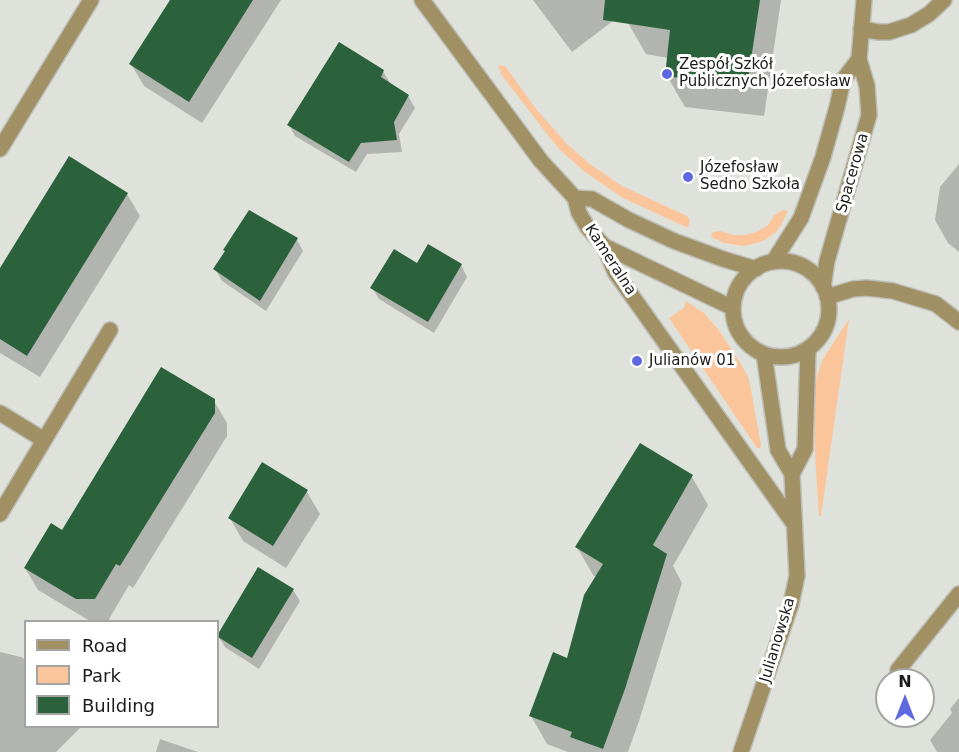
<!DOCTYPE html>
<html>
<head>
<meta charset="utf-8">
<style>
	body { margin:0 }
	#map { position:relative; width:959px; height:752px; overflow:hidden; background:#dfe1db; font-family:"DejaVu Sans",sans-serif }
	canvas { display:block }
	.legend { position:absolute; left:24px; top:620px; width:195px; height:108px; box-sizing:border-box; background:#fff; border:2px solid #a4a4a3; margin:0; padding:8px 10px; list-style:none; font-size:18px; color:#1b1c1a }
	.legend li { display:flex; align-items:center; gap:12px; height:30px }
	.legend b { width:30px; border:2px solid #a4a4a3 }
	.north { position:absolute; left:875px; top:668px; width:60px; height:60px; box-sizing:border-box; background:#fff; border:2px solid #a4a4a3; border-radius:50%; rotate:0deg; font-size:16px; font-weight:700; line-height:24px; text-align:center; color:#1b1c1a }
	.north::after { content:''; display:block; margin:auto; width:21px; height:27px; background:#5e68e0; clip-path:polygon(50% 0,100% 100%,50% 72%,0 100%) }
</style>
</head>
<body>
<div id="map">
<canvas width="959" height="752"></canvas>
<ul class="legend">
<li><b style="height:8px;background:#a19063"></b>Road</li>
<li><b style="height:16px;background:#fbc59c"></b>Park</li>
<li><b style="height:16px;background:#2b623c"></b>Building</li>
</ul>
<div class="north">N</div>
</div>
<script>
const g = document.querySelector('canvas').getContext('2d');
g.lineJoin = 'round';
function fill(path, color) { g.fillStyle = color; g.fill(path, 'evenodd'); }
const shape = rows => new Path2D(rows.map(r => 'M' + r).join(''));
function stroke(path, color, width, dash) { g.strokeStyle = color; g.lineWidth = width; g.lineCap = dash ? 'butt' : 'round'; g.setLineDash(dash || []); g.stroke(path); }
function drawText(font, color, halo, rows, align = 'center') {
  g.font = font + ' "DejaVu Sans",sans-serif'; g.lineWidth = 6; g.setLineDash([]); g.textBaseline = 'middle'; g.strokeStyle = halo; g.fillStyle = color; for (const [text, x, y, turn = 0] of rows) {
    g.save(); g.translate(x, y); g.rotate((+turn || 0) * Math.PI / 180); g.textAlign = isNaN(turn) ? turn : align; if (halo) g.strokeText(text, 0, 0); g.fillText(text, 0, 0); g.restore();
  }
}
fill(shape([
	[501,65,506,67,536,109,566,143,590,164,622,186,687,216,690,221,688,228,623,198,585,172,560,150,547,134,500,73,501,71,498,67],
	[783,210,788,211,781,225,775,233,763,241,753,244,742,246,724,243,711,237,713,232,720,231,734,235,745,235,756,232,767,226,775,215],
	[686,301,704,313,718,329,741,364,749,379,761,445,760,448,757,448,669,318,684,308],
	[849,319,821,516,819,516,815,455,814,393,817,375,823,359]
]), '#fbc59c');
fill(shape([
	[172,0,281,0,202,123,144,86,131,64],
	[533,0,781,0,764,116,685,107,667,76,668,58,646,54,628,23,630,8,572,52],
	[383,71,390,83,389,84,408,96,415,108,399,134,402,152,367,154,356,172,295,136,289,125],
	[959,164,959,252,948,243,935,220,940,187],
	[127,194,140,216,40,377,0,353,0,271],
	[297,240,303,251,266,311,222,281,215,269],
	[417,265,461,265,467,277,434,333,379,299,372,288],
	[214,401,227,423,227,436,133,588,129,585,108,621,90,621,38,590,25,568,62,532],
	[692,477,708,505,673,566,682,583,640,718,628,752,568,752,547,744,531,716,568,659,597,578,593,575,577,547],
	[307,492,320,514,286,568,243,541,230,518],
	[293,590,300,601,259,669,225,647,218,636],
	[0,652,21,657,26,660,26,726,81,727,56,752,0,752],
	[959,698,959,752,937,752,930,740,952,713,950,709],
	[160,739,198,752,156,752]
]), '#0003');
fill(shape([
	[170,0,253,0,189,102,129,64],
	[605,0,760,0,747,86,665,76,670,30,603,20],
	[339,42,384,70,381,77,409,95,394,122,397,140,361,143,349,162,287,125],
	[69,156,128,193,27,356,0,339,0,268],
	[249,210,298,238,260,301,213,269,225,251,223,250],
	[428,244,462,264,428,322,370,288,394,249,417,263],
	[161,367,215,399,215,413,120,566,116,564,95,599,76,599,24,568,51,523,62,530],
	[640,443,693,475,653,545,667,554,625,689,603,749,570,737,572,732,529,716,553,652,567,658,584,595,603,564,575,547],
	[262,462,308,490,273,546,228,518],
	[258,567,294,589,252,658,218,637,218,634]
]), '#2b623c');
const minor = shape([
	[422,0,541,161,575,198,579,213,588,228,604,246,615,272,794,524],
	[861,29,879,32,889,32,911,25,929,14,944,0],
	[0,149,91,0],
	[575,198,592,199,629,220,674,241,723,259,756,269],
	[604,246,733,308],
	'733 309a48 48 0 1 1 96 0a48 48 0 1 1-96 0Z',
	[773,262,801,218,823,157,837,107,843,80,859,59],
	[823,287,827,261,869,115,867,86,859,59,864,0],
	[827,297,853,289,867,288,893,291,936,304,959,322],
	[0,413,44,440],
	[792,474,805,449,808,349],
	[0,514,110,330],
	[898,670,959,594],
	[741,752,791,604,797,576,792,474,778,450,764,354]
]);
stroke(minor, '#bcbeb8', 18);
stroke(minor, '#a19063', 15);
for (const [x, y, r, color] of [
	[667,74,6,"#5e68e0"],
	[688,177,6,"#5e68e0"],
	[637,361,6,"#5e68e0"]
]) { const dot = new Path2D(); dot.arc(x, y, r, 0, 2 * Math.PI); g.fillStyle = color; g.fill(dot); stroke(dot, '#fff', 2); }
drawText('15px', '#1b1c1a', '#fff', [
	["Zespół Szkół",679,65],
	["Publicznych Józefosław",679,82],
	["Józefosław",700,168],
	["Sedno Szkoła",700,185],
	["Julianów 01",649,361]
], 'left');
drawText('15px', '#1b1c1a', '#fff', [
	["Spacerowa",853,173,-74],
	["Kameralna",610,260,57],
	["Julianowska",778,640,-73]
]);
</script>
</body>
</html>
